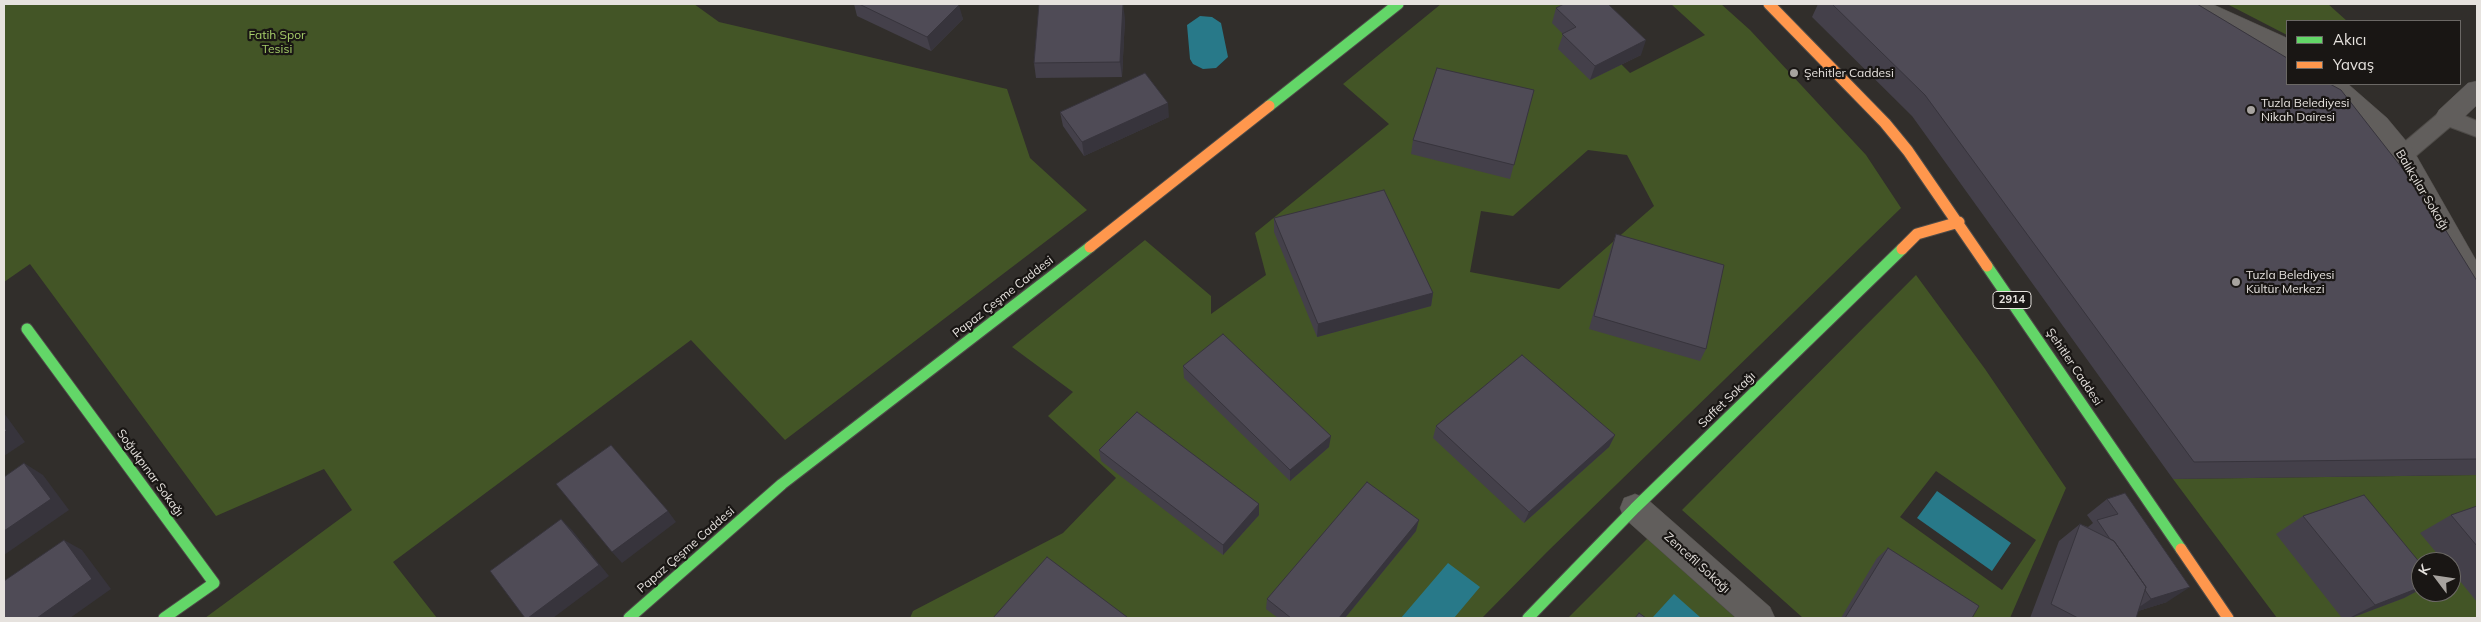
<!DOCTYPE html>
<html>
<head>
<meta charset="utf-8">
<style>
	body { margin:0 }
	#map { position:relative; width:2481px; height:622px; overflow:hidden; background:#312e2b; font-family:Mulish,sans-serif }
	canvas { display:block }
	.frame { position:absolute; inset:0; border:5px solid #e6e2de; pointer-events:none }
	.legend { position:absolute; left:2286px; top:20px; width:175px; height:65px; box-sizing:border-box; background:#191614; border:1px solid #6b6865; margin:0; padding:6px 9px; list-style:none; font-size:15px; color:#e6e2de }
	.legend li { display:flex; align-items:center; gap:10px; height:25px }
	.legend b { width:25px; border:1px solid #6b6865 }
	.north { position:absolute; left:2411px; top:552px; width:50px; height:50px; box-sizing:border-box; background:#191614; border:1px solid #6b6865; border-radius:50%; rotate:301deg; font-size:14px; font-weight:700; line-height:20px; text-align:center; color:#e6e2de }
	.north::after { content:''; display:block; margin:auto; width:18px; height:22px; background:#a7a39f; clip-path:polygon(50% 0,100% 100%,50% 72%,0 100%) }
</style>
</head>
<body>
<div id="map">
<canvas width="2481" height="622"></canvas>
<div class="frame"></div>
<ul class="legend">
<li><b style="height:6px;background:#63d668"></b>Akıcı</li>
<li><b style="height:6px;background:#ff974d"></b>Yavaş</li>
</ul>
<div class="north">K</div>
</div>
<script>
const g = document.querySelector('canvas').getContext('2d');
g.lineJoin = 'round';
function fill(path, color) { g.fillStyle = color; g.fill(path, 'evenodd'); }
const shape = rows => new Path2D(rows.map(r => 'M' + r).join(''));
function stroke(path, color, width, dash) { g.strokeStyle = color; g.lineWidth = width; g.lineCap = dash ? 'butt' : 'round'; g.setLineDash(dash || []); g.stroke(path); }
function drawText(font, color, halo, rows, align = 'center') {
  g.font = font + ' Mulish,sans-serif'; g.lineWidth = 4.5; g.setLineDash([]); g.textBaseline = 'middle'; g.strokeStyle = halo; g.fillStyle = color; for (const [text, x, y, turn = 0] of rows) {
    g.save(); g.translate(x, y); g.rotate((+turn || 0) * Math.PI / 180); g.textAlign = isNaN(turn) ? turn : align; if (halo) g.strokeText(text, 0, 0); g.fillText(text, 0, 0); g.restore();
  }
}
fill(shape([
	[4,4,694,4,719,22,1007,89,1030,158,1087,210,785,440,691,340,393,562,437,618,205,618,352,510,324,469,216,516,30,264,4,282],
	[1441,4,1610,4,1596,11,1622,65,1630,73,1705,35,1671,4,1721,4,1750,30,1866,155,1901,208,1547,552,1482,618,910,618,913,611,1063,533,1116,478,1048,416,1073,392,1012,347,1145,240,1211,296,1211,314,1266,275,1255,233,1389,124,1343,84],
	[1588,150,1627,155,1654,206,1559,289,1470,272,1481,211,1513,216],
	[2227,4,2328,4,2347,21,2287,21,2287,35],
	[1916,275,1985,369,2066,488,2010,618,1803,618,1682,510],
	[1936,471,2036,540,2002,590,1900,517],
	[2477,475,2477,618,2277,618,2173,479],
	[2421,562,2451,562,2451,592,2421,592],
	[1648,538,1736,618,1568,618]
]), '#435526');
fill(shape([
	[1200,16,1212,17,1221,23,1228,57,1216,68,1203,69,1193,64,1190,59,1187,25],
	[1937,491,2011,543,1992,571,1917,518],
	[1448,563,1480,587,1454,618,1401,618],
	[1674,594,1701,618,1655,618,1653,617]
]), '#287989');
const lane = shape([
	[2448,109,2477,121,2477,137,2450,127,2410,161,2403,163,2396,161,2393,155,2396,149,2441,111,2448,109]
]);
const street = shape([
	[2176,4,2212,4,2285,37,2287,39,2287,60,2207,20,2180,10,2176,4],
	[2477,81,2477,105,2457,124,2448,127,2439,124,2435,117,2439,110,2468,83,2477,81],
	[2320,84,2348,84,2387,118,2412,148,2477,262,2477,297,2467,294,2394,162,2369,132,2323,91,2320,84],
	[1635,494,1646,498,1770,607,1775,618,1736,618,1624,518,1620,508,1624,498,1635,494]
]);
const fast = shape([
	[1269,106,1398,4],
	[1987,266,2181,549],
	[27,329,214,583,164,618],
	[629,618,782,484,1090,247],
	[1528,618,1635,508,1902,249]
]);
const slow = shape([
	[1769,4,1885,123,1908,151,1987,266],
	[1090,247,1269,106],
	[1902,249,1917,234,1959,222],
	[2181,549,2228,618]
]);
stroke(lane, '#4e4b48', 2);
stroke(street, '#4e4b48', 1);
stroke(fast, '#4e4b48', 13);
stroke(slow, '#4e4b48', 13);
fill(lane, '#615e5c');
fill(street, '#615e5c');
stroke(fast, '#63d668', 11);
stroke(slow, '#ff974d', 11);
fill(shape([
	[854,4,957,4,963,19,931,51,857,16],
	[1561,4,1610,4,1608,5,1641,55,1590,80,1558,49,1563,34,1552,23,1556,8,1562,5],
	[1818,4,2197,4,2477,281,2477,475,2173,479,1912,116,1812,17],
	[1125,18,1122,77,1036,78,1034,63],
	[1534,90,1510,179,1411,154,1413,140],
	[1060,112,1169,117,1084,156,1063,126],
	[1274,218,1433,293,1431,306,1317,337,1274,232],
	[1616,234,1706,349,1700,361,1589,329,1611,248],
	[1183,366,1329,447,1290,481,1184,378],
	[1436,426,1615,435,1609,447,1524,523,1433,438],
	[1099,450,1259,504,1259,515,1223,555,1101,461],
	[2125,493,2167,602,2138,611,2136,618,2030,618,2059,541,2080,524,2088,527,2093,523,2087,515,2107,499],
	[2477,506,2477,602,2451,570,2451,562,2444,562,2420,533,2451,515],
	[2303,516,2421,564,2421,589,2404,598,2351,618,2342,618,2276,534],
	[1416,531,1345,618,1278,618,1266,609,1267,599],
	[1888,548,1972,618,1841,618,1877,558]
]), '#44404a');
fill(shape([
	[1123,4,1125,18,1122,77,1120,62],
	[959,5,963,19,931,51,927,37],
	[1646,40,1641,55,1590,80,1595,66],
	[1168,103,1169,117,1084,156,1082,142],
	[1433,293,1431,306,1317,337,1318,324],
	[4,413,25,442,4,456],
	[1615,435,1609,447,1524,523,1529,512],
	[1331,436,1329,447,1290,481,1290,470],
	[24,463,43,475,69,510,4,555,4,531],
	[1259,504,1259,515,1223,555,1223,545],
	[668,511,676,522,622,563,612,552],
	[561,519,572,530,609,576,553,618,528,618],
	[1419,520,1416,531,1345,618,1339,618],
	[64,540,82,550,111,589,70,618,37,618],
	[2190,587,2167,602,2129,614,2151,599],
	[2421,587,2421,589,2404,598,2351,618,2349,618,2375,605]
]), '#37343c');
const building = shape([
	[859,4,957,4,959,5,927,37,859,4],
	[1039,4,1123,4,1120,62,1034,63,1039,4],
	[1564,4,1608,4,1646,40,1595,66,1562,34,1576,27,1556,8,1564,4],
	[1832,4,2197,4,2287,58,2287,84,2330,84,2341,90,2427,200,2477,281,2477,459,2194,462,1925,95,1832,4],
	[1437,68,1534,90,1514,165,1413,140,1437,68],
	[1145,73,1168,103,1082,142,1060,112,1145,73],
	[1384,190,1433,293,1318,324,1274,218,1384,190],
	[1616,234,1724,265,1706,349,1594,316,1616,234],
	[1223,334,1331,436,1290,470,1183,366,1223,334],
	[1522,355,1615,435,1529,512,1436,426,1522,355],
	[1137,412,1259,504,1223,545,1099,450,1137,412],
	[4,427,7,431,4,432,4,427],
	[611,445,668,511,612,552,556,484,611,445],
	[24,463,51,499,4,531,4,477,24,463],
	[1367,482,1419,520,1339,618,1291,618,1267,599,1367,482],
	[2125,493,2190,587,2151,599,2145,590,2146,587,2114,541,2110,539,2097,520,2118,514,2107,499,2125,493],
	[2364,495,2421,564,2421,587,2375,605,2303,516,2364,495],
	[2477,506,2477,546,2451,515,2477,506],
	[561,519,599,565,528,618,525,618,490,571,561,519],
	[2080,524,2114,541,2146,587,2136,618,2078,618,2051,604,2080,524],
	[64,540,92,579,37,618,4,618,4,581,64,540],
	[1888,548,1979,606,1972,618,1845,618,1888,548],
	[1047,557,1127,617,1126,618,993,618,1047,557],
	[1639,613,1646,618,1635,618,1639,613]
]);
fill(building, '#4f4b56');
stroke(building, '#37343c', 1);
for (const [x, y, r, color] of [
	[1794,73,5,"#a7a39f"],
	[2251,110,5,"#a7a39f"],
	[2236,282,5,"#a7a39f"]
]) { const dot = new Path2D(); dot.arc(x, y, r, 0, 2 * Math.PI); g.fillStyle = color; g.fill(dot); stroke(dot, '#191614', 2); }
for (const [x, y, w] of [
	[2012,300,38]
]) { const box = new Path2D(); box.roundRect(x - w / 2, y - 8.5, w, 17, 4); g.fillStyle = '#191614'; g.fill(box); stroke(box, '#e6e2de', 1); }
drawText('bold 11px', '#e6e2de', null, [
	["2914",2012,300]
]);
drawText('12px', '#a6ce69', '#191614', [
	["Fatih Spor",277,35],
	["Tesisi",277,49]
]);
drawText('12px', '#e6e2de', '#191614', [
	["Şehitler Caddesi",1804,73],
	["Tuzla Belediyesi",2261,103],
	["Nikah Dairesi",2261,117],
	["Tuzla Belediyesi",2246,275],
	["Kültür Merkezi",2246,289]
], 'left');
drawText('12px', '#e6e2de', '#191614', [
	["Balıkçılar Sokağı",2422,190,59],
	["Papaz Çeşme Caddesi",1003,297,-38],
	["Şehitler Caddesi",2074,367,56],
	["Saffet Sokağı",1727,400,-44],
	["Soğukpınar Sokağı",150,473,54],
	["Papaz Çeşme Caddesi",686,550,-41],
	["Zencefil Sokağı",1697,563,42]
]);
</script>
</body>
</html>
